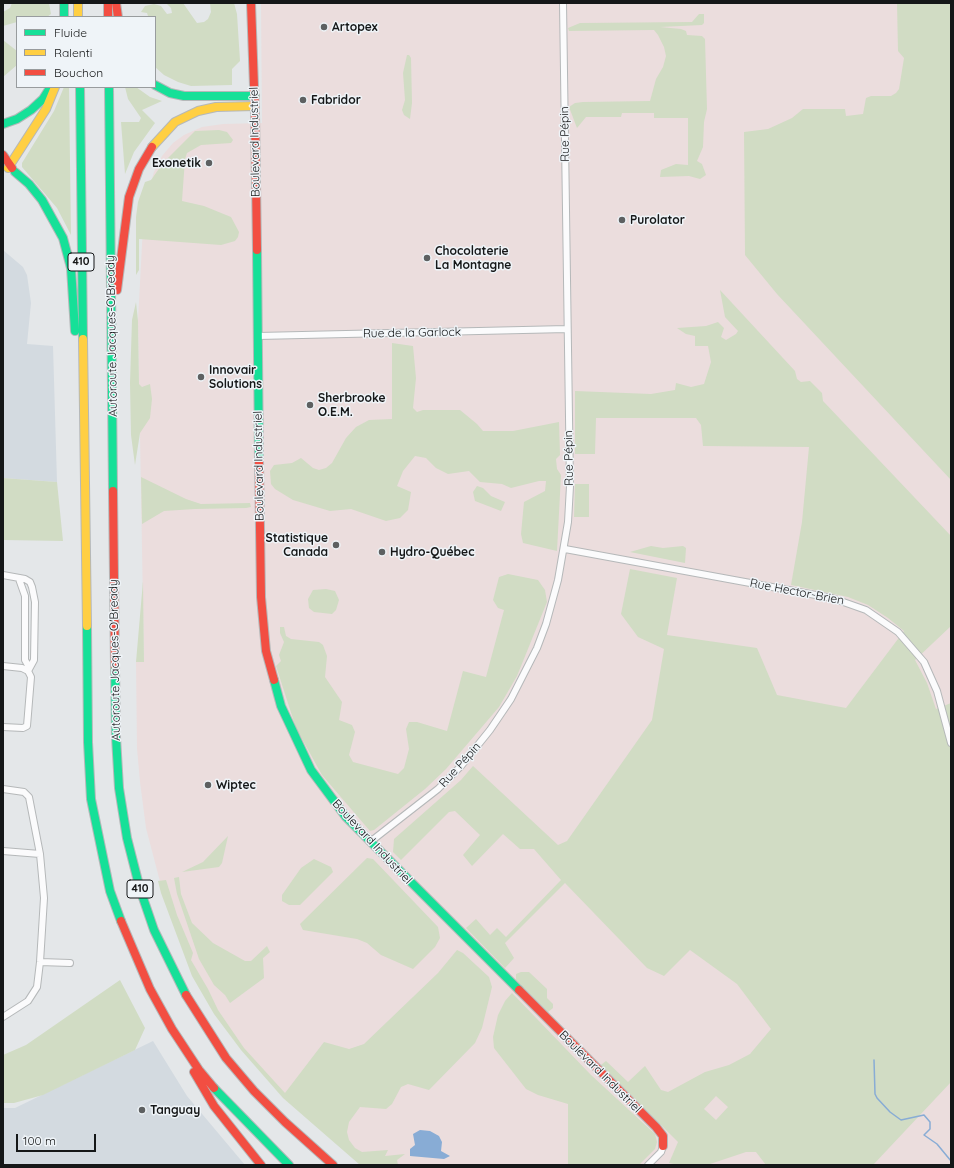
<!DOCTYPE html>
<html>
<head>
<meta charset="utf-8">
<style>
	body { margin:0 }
	#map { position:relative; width:954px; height:1168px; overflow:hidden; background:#e4e7e9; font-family:Quicksand,sans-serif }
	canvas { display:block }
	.frame { position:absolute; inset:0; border:4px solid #151718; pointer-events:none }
	.legend { position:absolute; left:16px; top:16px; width:140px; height:72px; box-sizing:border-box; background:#eff4f8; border:1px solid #989c9e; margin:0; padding:5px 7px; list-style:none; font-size:12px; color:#151718 }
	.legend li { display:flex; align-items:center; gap:8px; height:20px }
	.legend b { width:20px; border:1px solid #989c9e }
	.scale { position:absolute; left:16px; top:1134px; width:80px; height:18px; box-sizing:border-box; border:2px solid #151718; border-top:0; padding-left:5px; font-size:12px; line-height:14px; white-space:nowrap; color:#151718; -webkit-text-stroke:3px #eff4f8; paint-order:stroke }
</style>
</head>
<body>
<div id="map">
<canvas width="954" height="1168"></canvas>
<div class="frame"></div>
<ul class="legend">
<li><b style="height:5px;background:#16e098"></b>Fluide</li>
<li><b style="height:5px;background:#ffcf43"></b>Ralenti</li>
<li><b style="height:5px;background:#f24e42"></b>Bouchon</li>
</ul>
<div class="scale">100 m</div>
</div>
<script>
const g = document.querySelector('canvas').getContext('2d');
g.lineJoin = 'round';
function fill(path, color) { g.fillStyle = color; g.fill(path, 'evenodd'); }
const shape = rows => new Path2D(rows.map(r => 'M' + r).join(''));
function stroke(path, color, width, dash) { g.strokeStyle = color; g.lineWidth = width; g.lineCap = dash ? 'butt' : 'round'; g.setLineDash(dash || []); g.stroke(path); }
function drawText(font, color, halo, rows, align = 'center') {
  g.font = font + ' Quicksand,sans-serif'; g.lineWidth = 3; g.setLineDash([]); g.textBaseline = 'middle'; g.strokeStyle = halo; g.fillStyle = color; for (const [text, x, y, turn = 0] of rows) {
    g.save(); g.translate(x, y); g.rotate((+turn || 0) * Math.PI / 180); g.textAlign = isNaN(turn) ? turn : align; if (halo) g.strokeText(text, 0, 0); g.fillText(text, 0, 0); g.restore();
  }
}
fill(shape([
	[3,250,23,267,27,275,31,303,27,344,53,346,57,482,3,478],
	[153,1041,187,1096,245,1165,3,1165,3,1108,15,1108]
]), '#d3dae0');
fill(shape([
	[261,3,951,3,951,1165,366,1165,284,1098,231,1036,189,961,163,893,146,828,140,782,137,748,136,662,144,662,138,321,144,207,154,172,162,156,173,143,184,135,202,127,223,124,262,123]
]), '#ebdddd');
fill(shape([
	[12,3,49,3,51,14,47,17,17,17,17,22,3,26,3,12,10,8],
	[166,3,183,3,197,23,204,22,208,19,211,12,210,3,234,3,237,14,240,61,232,69,232,85,191,86,178,82,164,75,155,67,155,17,144,17,148,16,147,13,141,12,145,6,154,4,161,6,167,14,172,13,171,8],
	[897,3,951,3,951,480,777,294,745,255,744,132,768,129,792,118,803,109,845,109,846,116,863,114,866,98,871,96,891,96,896,93,899,89,904,58,898,51],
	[699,14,704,14,704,23,702,25,660,27,681,29,686,31,687,35,702,36,705,39,707,109,704,122,703,147,697,161,702,164,706,175,700,179,689,176,660,177,661,170,676,164,688,165,688,118,654,118,654,113,622,113,621,117,586,117,577,128,569,107,575,103,583,102,650,101,656,79,663,67,666,56,664,47,658,35,654,30,569,31,568,28,580,23,692,22],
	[3,40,17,51,17,65,3,77],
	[407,55,409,55,411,58,412,103,410,119,404,115,402,110,405,100,403,73],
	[64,87,69,87,71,235,57,208,22,167,22,163,54,111],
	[125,87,136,87,150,97,162,101,142,110,155,123,134,152,125,174,121,122,139,122,141,118,128,99],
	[219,130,227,132,233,140,231,143,201,145,187,153,185,159,182,201,204,206,231,217,239,232,238,237,235,241,221,245,139,239,139,270,136,275,136,217,138,202,145,182,151,180,163,163,195,131],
	[720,290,795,371,797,379,801,382,810,381,822,393,823,401,951,536,951,626,915,660,927,683,936,709,951,703,951,1082,873,1165,766,1165,756,1152,746,1152,710,1164,679,1165,669,1163,678,1142,601,1065,606,1061,628,1082,645,1066,661,1090,668,1092,705,1072,729,1065,750,1054,771,1029,737,984,690,950,664,976,647,968,565,883,505,943,514,958,505,968,466,928,476,919,490,935,497,928,506,937,561,880,534,849,520,849,503,834,472,866,463,855,480,835,455,811,449,812,401,860,393,852,394,839,461,780,473,766,558,845,567,841,652,720,664,649,638,637,621,614,630,569,677,578,667,635,757,648,777,695,846,708,904,631,888,618,868,605,848,597,791,585,802,522,809,447,703,446,701,425,696,418,596,418,595,454,575,454,575,391,651,394,675,390,676,383,691,387,704,384,711,362,708,346,695,346,695,336,686,334,677,328,706,326,718,322,724,328,721,337,726,340,736,334,738,331,725,317],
	[716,1096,728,1107,716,1120,704,1109],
	[136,302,138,321,139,384,142,387,150,384,152,399,150,418,140,433,135,465,131,435,130,383,132,320],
	[392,343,413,346,416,378,413,408,417,412,423,410,460,410,477,424,483,431,513,431,559,422,560,455,556,459,557,469,561,475,557,551,523,543,521,534,524,502,545,491,546,481,539,481,511,488,502,484,480,482,469,471,448,474,436,468,426,458,415,456,403,471,397,486,411,492,408,510,400,518,386,521,351,509,330,511,293,500,275,489,271,484,270,471,274,465,292,463,301,458,313,468,319,470,326,468,332,463,346,438,356,427,369,420,392,419],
	[141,477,186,499,201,504,250,503,251,507,246,508,195,509,164,511,142,524],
	[3,478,57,482,63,541,3,540],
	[575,484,589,484,589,517,574,517],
	[477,486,483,488,491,496,505,502,501,511,475,501,473,492],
	[651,546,663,548,683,546,686,548,685,563,630,552],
	[508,574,538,580,545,590,547,602,517,676,499,707,446,769,425,789,374,830,370,831,322,775,296,728,276,666,281,661,279,655,284,642,280,633,280,627,284,627,286,636,291,639,319,642,323,645,327,656,325,677,342,702,339,720,352,725,355,732,349,755,353,762,398,774,404,768,409,749,406,729,409,722,417,722,447,731,463,671,486,677,504,610,498,608,493,600,499,577],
	[143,581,144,662,136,662],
	[326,589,335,591,339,600,336,610,332,614,314,612,309,608,308,599,313,590],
	[228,836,222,863,219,867,182,872,203,862],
	[367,858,373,859,438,927,440,938,435,947,413,969,381,955,367,943,357,939,303,930,300,924],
	[314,859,331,867,333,872,300,905,289,905,282,901,282,895,301,868],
	[179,877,181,894,192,923,213,943,245,961,251,961,267,946,270,952,263,958,264,978,230,1003,225,995,214,985,199,959,177,894,174,878],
	[166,880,177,915,193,953,191,960,208,989,218,1010,244,1048,285,1093,324,1042,349,1049,364,1044,438,973,457,950,463,953,489,977,492,987,482,1028,475,1043,429,1090,408,1084,401,1087,392,1104,386,1109,360,1107,349,1122,347,1132,349,1140,355,1148,362,1152,388,1150,385,1156,405,1154,397,1160,398,1165,360,1165,283,1098,241,1050,214,1014,192,976,161,893,158,881],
	[521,972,529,972,547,989,547,998,553,1004,553,1008,548,1012,516,980,516,974],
	[120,980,145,1028,135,1050,43,1095,14,1103,3,1103,3,1055,26,1045],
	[512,993,591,1075,655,1134,657,1142,655,1149,639,1165,568,1165,568,1104,538,1095,526,1089,494,1048,493,1037,498,1015,505,1001]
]), '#d1dcc4');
fill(shape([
	[420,1130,430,1131,439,1136,442,1142,441,1151,450,1156,444,1159,410,1156,410,1149,415,1145,413,1134]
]), '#88acd5');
stroke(shape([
	[874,1060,875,1094,877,1098,890,1112,901,1120,924,1115,930,1122,930,1129,924,1135,937,1144,951,1161]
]), '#88acd5', 1.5);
const street = shape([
	[258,336,567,329],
	[565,549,832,598,866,610,898,632,924,662,937,691,951,743],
	[3,575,25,579,30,582,32,587,35,602,34,660,28,671],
	[19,579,25,596,25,660,29,667],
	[3,666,22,668,28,671],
	[3,727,23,728,27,726,31,677,28,671],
	[3,789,24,792,29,797,40,854,44,898,40,962,37,987,28,1001,3,1017],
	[370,842,438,789,461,766,490,730,511,699,537,648,546,624,558,580,568,522,570,486,563,3],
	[3,851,40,854],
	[40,962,70,963],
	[648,1165,661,1152,663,1146]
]);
const fast = shape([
	[64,3,64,17],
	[155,85,170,93,184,96,255,96],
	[80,87,83,339],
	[109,87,113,491],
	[3,124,17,119,31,110,43,99,50,88],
	[15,172,29,184,42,200,63,238,71,268,75,331],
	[257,250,259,460],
	[87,626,88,742,91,799,110,891,121,921],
	[115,666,116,737,119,788,127,838,140,889,154,930,186,995],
	[274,680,281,706,311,770,346,817,519,990],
	[214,1088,289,1165]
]);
const slow = shape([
	[78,3,78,17],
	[152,147,175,122,198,111,216,107,255,106],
	[8,168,46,109,55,87],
	[83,339,87,626]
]);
const jam = shape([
	[108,3,108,17],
	[116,3,118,17],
	[251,3,255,114,257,250],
	[3,155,12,168],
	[117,290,129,197,139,169,152,147],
	[259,460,261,597,266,651,274,680],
	[113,491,115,666],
	[121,921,150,989,172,1029,199,1070,214,1088],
	[519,990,656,1127,663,1136,663,1146],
	[186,995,226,1058,254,1091,285,1122,333,1165],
	[194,1072,214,1106,261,1165]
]);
stroke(street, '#b5b8b9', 8);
stroke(fast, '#b5b8b9', 10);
stroke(slow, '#b5b8b9', 10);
stroke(jam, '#b5b8b9', 10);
stroke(street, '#fbfbfc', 6);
stroke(fast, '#16e098', 8);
stroke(slow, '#ffcf43', 8);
stroke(jam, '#f24e42', 8);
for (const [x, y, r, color] of [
	[324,27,4,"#5d6061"],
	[303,100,4,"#5d6061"],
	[209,163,4,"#5d6061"],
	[622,220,4,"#5d6061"],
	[427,258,4,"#5d6061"],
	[201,377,4,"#5d6061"],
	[310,405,4,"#5d6061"],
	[336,545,4,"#5d6061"],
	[382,552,4,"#5d6061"],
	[208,785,4,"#5d6061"],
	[142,1110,4,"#5d6061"]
]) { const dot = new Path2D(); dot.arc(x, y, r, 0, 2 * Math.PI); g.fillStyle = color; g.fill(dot); stroke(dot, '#eff4f8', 1.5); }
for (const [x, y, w] of [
	[81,262,26],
	[140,889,26]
]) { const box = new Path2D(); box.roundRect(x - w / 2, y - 9, w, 18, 3); g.fillStyle = '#eff4f8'; g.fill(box); stroke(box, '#151718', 1); }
drawText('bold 11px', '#151718', null, [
	["410",81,262],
	["410",140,889]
]);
drawText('bold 12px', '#151718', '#eff4f8', [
	["Artopex",332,27],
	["Fabridor",311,100],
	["Exonetik",201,163,"right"],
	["Purolator",630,220],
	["Chocolaterie",435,251],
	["La Montagne",435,265],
	["Innovair",209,370],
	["Solutions",209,384],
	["Sherbrooke",318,398],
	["O.E.M.",318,412],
	["Statistique",328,538,"right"],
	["Canada",328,552,"right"],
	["Hydro-Québec",390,552],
	["Wiptec",216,785],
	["Tanguay",150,1110]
], 'left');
drawText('12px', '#151718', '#eff4f8', [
	["Rue Pépin",565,134,-91],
	["Boulevard Industriel",255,142,-91],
	["Rue de la Garlock",412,333,-1],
	["Autoroute Jacques-O'Bready",112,336,-91],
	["Rue Pépin",569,458,-91],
	["Boulevard Industriel",259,466,-91],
	["Rue Hector-Brien",797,592,11],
	["Autoroute Jacques-O'Bready",115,660,-91],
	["Rue Pépin",460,765,-48],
	["Boulevard Industriel",372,842,47],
	["Boulevard Industriel",600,1072,45]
]);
</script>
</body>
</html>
